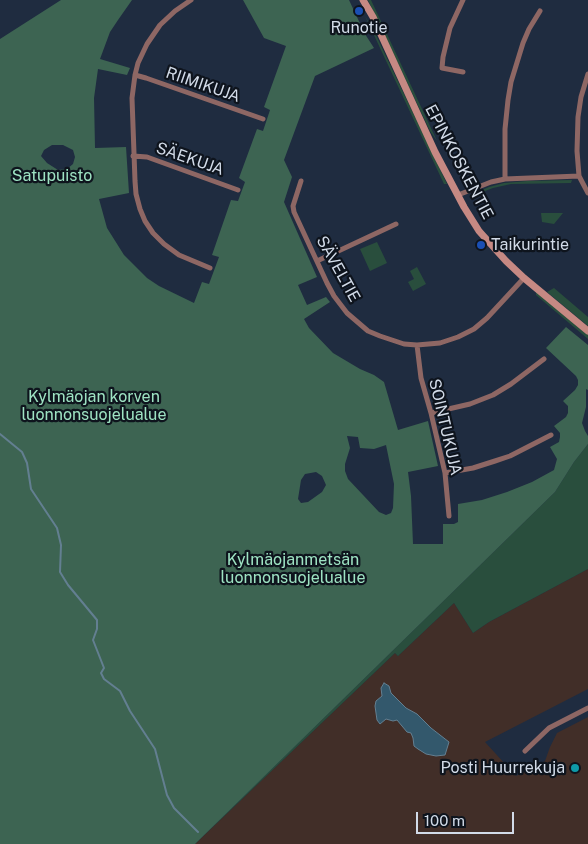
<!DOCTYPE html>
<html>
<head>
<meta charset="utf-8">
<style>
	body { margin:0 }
	#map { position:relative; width:588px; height:844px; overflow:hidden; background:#1f2c40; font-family:"Public Sans",sans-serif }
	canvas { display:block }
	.scale { position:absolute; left:416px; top:812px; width:98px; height:22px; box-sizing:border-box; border:2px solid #d2dbe8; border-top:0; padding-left:6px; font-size:15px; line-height:18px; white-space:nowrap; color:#d2dbe8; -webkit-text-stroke:4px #0e141d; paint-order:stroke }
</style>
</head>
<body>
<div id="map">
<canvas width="588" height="844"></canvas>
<div class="scale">100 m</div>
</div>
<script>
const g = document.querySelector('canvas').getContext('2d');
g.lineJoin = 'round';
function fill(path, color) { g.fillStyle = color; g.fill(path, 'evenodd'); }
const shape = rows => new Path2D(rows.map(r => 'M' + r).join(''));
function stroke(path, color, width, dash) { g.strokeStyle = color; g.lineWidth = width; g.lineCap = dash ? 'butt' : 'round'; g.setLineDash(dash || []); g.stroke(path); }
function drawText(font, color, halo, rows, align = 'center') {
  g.font = font + ' "Public Sans",sans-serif'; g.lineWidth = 4.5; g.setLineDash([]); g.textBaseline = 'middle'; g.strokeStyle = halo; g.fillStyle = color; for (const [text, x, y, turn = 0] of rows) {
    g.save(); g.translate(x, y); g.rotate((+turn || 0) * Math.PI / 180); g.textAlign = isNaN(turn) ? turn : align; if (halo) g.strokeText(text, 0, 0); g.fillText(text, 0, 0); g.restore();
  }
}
fill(shape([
	[588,569,588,689,485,742,516,776,545,761,550,747,557,733,588,717,588,844,195,844,395,653,398,656,454,603,473,633,489,622]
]), '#412e28');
fill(shape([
	[368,0,371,0,437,141,430,131],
	[365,16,373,29,447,184,444,184,436,167],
	[572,180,571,183,511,184,493,188,472,196,470,195,489,187,504,183,527,181],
	[541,213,563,213,554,224,542,222],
	[377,242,387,263,370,271,360,249],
	[417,267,426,284,413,291,408,282,414,279,410,271],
	[554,288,588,317,588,326,547,292],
	[536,291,588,335,588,339,536,295],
	[588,444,588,569,489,622,473,633,454,603,398,656,395,653,195,844,555,492,574,462]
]), '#294e3d');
fill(shape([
	[61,0,132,0,118,20,110,32,100,59,130,68,127,75,98,69,94,98,95,148,126,147,129,193,99,199,107,228,124,255,147,278,159,286,194,303,202,282,209,284,219,257,212,255,231,200,238,201,245,182,239,178,257,129,263,131,270,110,264,107,286,46,264,38,243,0,349,0,365,34,374,48,315,76,284,160,292,177,284,202,317,277,298,285,307,305,326,297,330,302,304,319,309,328,333,353,360,369,374,375,384,382,398,430,428,421,438,466,408,472,411,496,413,544,443,544,443,524,454,524,458,522,458,504,482,500,507,492,532,482,554,470,557,459,550,447,559,442,560,437,560,433,554,426,566,417,568,413,568,406,563,401,575,390,578,385,578,380,576,376,546,348,566,327,588,345,588,390,586,389,586,407,582,423,585,431,588,436,588,444,574,462,555,492,195,844,0,844,0,39],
	[52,145,63,145,73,150,75,157,73,164,67,169,58,170,47,163,41,156,44,150],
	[347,436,358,437,360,448,374,449,386,445,394,484,393,508,391,513,386,515,379,512,348,479,345,471,345,464,350,448],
	[316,472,322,476,326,485,322,492,308,502,301,503,298,499,301,480,305,474]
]), '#3d6452');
const water = shape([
	[384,683,389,686,391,693,406,708,417,714,431,728,449,742,445,755,436,756,426,754,418,749,414,746,413,738,411,733,407,732,397,720,393,721,386,719,380,724,377,720,375,706,376,701,382,696,381,688,384,683]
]);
fill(water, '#33586c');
stroke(water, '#637f91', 1);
stroke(shape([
	[0,434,22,452,27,463,31,489,57,528,61,545,60,572,68,585,97,620,97,629,93,640,104,668,101,673,104,679,120,691,130,711,155,749,167,795,174,808,198,832]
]), '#637f91', 2);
stroke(shape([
	[191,0,175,11,160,25,147,44,138,63,135,75,132,98,135,181,136,194,140,209,145,221,153,233,164,244,179,255,210,268],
	[463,0,450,28,443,57,442,68,463,72],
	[135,75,146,78,263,119],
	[133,156,147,157,238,190],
	[579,176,577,151,578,117,581,97,588,74],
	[505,179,505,129,508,100,511,82,523,43,529,29,540,11],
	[301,181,293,206,294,212,327,283,334,296,347,313,368,331,380,336,404,344,417,345,440,343,458,337,474,329,487,318,524,278],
	[458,195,491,182,505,179,579,176,588,193],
	[317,261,396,224],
	[417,345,421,378,431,413,445,473,449,516],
	[431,413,470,404,493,395,511,384,544,359],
	[445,473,473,468,495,461,510,456,551,435],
	[525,751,549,728,588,708]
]), '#8e6764', 5);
stroke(shape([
	[363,0,373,17,435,152,464,207,479,231,506,261,524,278,588,331]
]), '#c68983', 7);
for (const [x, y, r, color] of [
	[359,11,5,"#1a4fb4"],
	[481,245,5,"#1a4fb4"],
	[575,768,5,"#0f9aa8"]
]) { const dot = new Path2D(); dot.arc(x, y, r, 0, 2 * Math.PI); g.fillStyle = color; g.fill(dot); stroke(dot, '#0e141d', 2); }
drawText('16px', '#d2dbe8', '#0e141d', [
	["Runotie",359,28],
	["Taikurintie",491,245,"left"],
	["Posti Huurrekuja",565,768,"right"]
]);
drawText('16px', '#d2dbe8', '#0e141d', [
	["RIIMIKUJA",203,85,19],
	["SÄEKUJA",190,159,19],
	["EPINKOSKENTIE",459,162,62],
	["SÄVELTIE",338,269,61],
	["SOINTUKUJA",445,427,77]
]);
drawText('16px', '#9ee3c3', '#0e141d', [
	["Satupuisto",52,176],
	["Kylmäojan korven",94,397],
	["luonnonsuojelualue",94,415],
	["Kylmäojanmetsän",293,560],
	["luonnonsuojelualue",293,578]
]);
</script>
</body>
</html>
